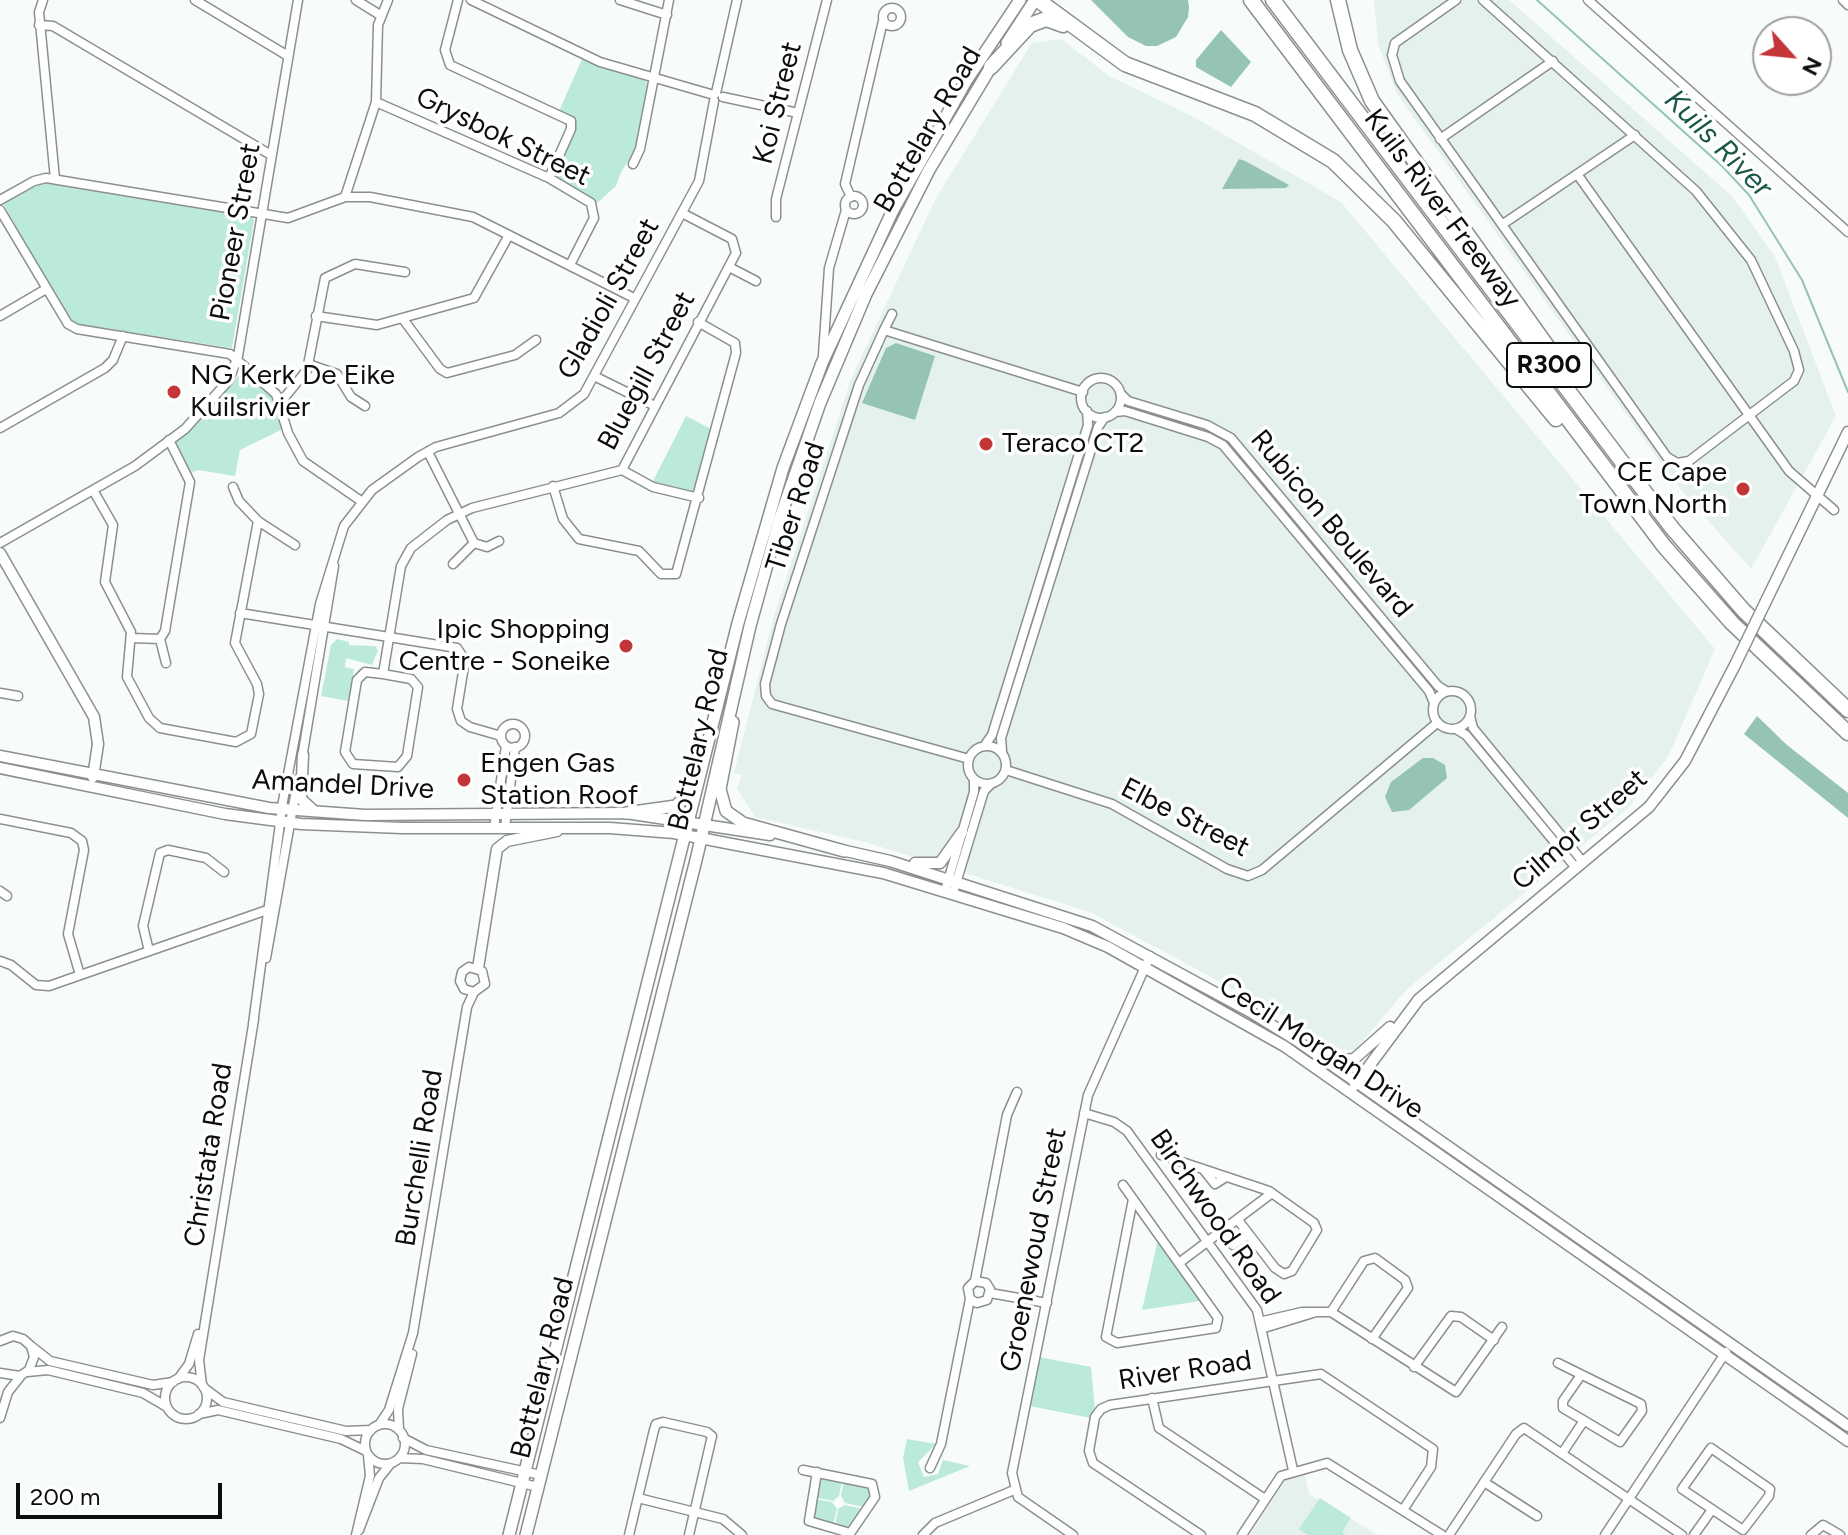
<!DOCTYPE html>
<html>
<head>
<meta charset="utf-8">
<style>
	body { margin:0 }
	#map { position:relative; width:1848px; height:1535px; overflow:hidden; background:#f7fcfa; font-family:Figtree,sans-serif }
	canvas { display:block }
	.north { position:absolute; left:1752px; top:16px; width:80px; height:80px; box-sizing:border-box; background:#fff; border:2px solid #9e9f9e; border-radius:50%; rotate:117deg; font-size:22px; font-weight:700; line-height:32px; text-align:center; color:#0c0e0d }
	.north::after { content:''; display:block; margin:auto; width:28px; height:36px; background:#c43539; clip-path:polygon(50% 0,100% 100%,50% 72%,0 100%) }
	.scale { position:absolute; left:16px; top:1483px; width:206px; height:36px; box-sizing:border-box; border:4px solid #0c0e0d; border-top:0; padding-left:10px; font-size:24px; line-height:28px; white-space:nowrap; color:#0c0e0d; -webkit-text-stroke:6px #fff; paint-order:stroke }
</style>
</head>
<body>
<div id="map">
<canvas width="1848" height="1535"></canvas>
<div class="north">N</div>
<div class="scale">200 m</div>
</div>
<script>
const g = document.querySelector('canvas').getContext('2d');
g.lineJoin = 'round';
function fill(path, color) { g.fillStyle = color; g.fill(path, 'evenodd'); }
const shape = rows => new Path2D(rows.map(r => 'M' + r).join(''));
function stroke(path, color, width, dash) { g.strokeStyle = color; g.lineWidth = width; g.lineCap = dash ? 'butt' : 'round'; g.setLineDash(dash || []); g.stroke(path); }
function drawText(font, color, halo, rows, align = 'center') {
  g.font = font + ' Figtree,sans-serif'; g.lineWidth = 7; g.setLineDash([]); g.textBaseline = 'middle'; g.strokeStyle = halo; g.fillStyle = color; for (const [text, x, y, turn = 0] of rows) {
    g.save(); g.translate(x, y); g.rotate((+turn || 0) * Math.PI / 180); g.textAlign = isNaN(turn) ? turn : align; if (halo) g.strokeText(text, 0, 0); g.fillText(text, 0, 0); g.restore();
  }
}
fill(shape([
	[1374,0,1509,0,1732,196,1775,257,1836,416,1751,569,1676,484,1397,94,1378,44],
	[1061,39,1109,76,1188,114,1341,202,1715,649,1669,755,1629,807,1407,989,1355,1050,1335,1049,1276,1012,1090,912,865,842,755,817,737,788,742,775,734,773,774,616,851,379,936,198,1032,43],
	[1305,1475,1309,1494,1378,1535,1250,1535,1287,1478]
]), '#e4f1ec');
fill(shape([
	[583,57,644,78,649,88,636,151,622,170,616,186,596,204,556,177,570,117,559,111],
	[45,182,252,217,254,221,232,348,75,324,68,319,4,205,5,201],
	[240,374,249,375,274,398,283,429,240,450,235,476,198,470,191,473,176,442],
	[686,416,713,430,693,493,652,483],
	[337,639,349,642,349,645,375,646,378,650,372,665,346,658,345,667,354,669,348,701,321,696,331,645],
	[1158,1239,1201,1300,1200,1301,1142,1310],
	[1039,1357,1091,1367,1095,1410,1091,1418,1029,1406],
	[907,1439,936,1444,918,1462,924,1477,938,1474,943,1460,970,1466,909,1491,903,1458],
	[820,1478,842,1480,839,1496,833,1501,814,1497],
	[844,1480,871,1487,872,1495,864,1507,845,1503,841,1496],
	[1320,1498,1351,1518,1342,1532,1346,1535,1308,1535,1299,1529],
	[814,1499,832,1502,837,1509,833,1525,812,1518],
	[845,1505,863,1509,847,1528,835,1526,838,1509]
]), '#bbeadb');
fill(shape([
	[1091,0,1188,0,1189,7,1188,17,1176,37,1157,46,1146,46,1128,37],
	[1221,30,1251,62,1231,87,1196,67,1196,60],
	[1239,159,1245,161,1289,185,1286,188,1222,189],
	[896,343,935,356,915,420,862,403,886,348],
	[1757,716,1787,745,1848,793,1848,818,1744,734],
	[1423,758,1433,758,1445,765,1447,778,1409,810,1392,812,1385,797,1391,782]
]), '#95c3b4');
stroke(shape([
	[1537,0,1722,166,1749,195,1802,280,1848,392]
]), '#95c3b4', 2);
const minor = shape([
	[43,0,39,12,55,179],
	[195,0,288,56],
	[356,0,380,15],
	[458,0,445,50,450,65,571,121,571,129,549,178],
	[471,0,600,62,714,95],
	[620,0,667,15],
	[1456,0,1395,43,1392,55,1400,81,1667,457,1677,463,1689,461,1794,381,1799,370,1794,351,1751,260,1696,191,1483,0],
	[1588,0,1848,232],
	[1843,0,1848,5],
	'883 17a9 9 0 1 1 18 0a9 9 0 1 1-18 0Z',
	[39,25,53,26,271,155],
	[716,93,737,0],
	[723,97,798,113],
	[376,102,549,178,591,203,594,218,570,265],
	[1440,139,1553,61],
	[633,164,640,149,669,0],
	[1577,174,1789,471,1834,510],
	'845 205a9 9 0 1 1 18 0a9 9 0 1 1-18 0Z',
	[345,197,376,102,378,25,388,0],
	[851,197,845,184,883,21],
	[0,200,34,181,46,178,288,218,345,197,370,197,473,217,634,298],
	[0,210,68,324,77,329,230,354,276,394,288,433,303,461,361,501],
	[776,217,776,199,827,0],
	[1503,224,1635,135],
	[729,267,756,281],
	[0,316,46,289],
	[316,316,377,325,474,298,509,235],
	[403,319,440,369,447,373,515,355,536,340],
	[884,330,892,314],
	[823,355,829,268,846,210],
	[308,364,337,374,351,397,365,406],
	[594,376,655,406],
	'1081 398a20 20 0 1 1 40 0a20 20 0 1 1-40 0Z',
	[1121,394,1128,401,1207,425,1231,438,1438,686,1446,691],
	[280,403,307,370,325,278,355,264,405,272],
	[1115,412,1125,411,1208,437,1223,445,1429,691,1434,703],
	[0,428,105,368,113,360,123,336],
	[428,452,474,543,453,564],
	[622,470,736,253,732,239,682,213],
	[622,470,653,487,699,498],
	[553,486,563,519,579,539,639,551,661,574,676,574,736,353,735,343,698,322],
	[233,487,239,501,258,521,295,545],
	[93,490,113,525,105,582,131,632,127,677,149,718,160,728,236,742,251,734,259,694,257,684,235,643,258,521],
	[0,543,135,466,185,429,229,380,238,356,298,0],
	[474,543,487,547,499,541],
	[240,613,457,648,465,660,457,709,461,721,470,727,501,736],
	[132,638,160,639],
	[166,663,160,639,165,631,190,482,169,440],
	[383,674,365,672,357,680,345,752,353,764,398,767,407,756,418,687,411,679,383,674,401,566,411,548,447,520,472,508,622,470],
	'1433 710a19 19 0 1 1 38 0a19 19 0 1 1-38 0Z',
	[0,693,18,696],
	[1470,716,1473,728,1583,862],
	'501 736a12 12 0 1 1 24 0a12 12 0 1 1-24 0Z',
	[1456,729,1466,735,1576,868],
	[985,745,992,735,1088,425,1087,411],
	'968 765a19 19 0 1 1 38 0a19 19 0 1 1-38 0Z',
	[1002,751,1001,738,1098,427,1105,417],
	[302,758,334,566],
	[969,759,772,704,766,696,765,684,781,624,859,385,884,330,1083,392],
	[1006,770,1112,804,1227,869,1248,876,1262,870,1437,723],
	[0,819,71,833,82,841,84,850,68,934,80,975],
	[494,828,506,746],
	[505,828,515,747],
	[0,891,7,896],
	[945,891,974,792,974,779],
	[953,893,984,791,991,784],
	[149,951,143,926,160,853,168,850,206,858,224,872],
	[266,958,298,779],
	[0,961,11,965,36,985,49,986,270,909],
	[253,1024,283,801,320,604,344,526,372,490,418,457,436,447,559,413,584,394,699,181,714,101],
	[1084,1113,1114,1122,1127,1131,1257,1310,1293,1470],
	[1161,1155,1269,1191,1314,1223,1317,1230,1292,1271,1284,1274,1275,1268,1238,1220],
	[1203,1169,1215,1184,1226,1177],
	[1123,1185,1218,1318,1216,1328,1117,1343,1106,1337,1133,1199],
	[1233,1245,1249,1234],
	[1179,1263,1272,1193],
	[975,1281,1007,1115,1017,1092],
	[990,1293,1047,1303],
	[1331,1312,1364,1261,1375,1258,1405,1280,1408,1288,1372,1339],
	[1263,1321,1302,1312,1331,1312,1456,1392,1502,1327],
	[1264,1328,1313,1313],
	[0,1341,13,1336,23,1339,31,1346,34,1357,29,1370,20,1376,0,1373],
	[31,1346,50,1361,153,1385,173,1382],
	[1558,1363,1641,1404,1642,1411,1620,1442,1563,1408,1563,1401,1581,1375],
	[1414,1367,1451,1316,1461,1317,1494,1340],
	[27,1372,48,1370,143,1393,167,1407],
	'165 1398a21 21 0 1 1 42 0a21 21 0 1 1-42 0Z',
	[178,1379,189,1364,198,1334],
	[202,1385,199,1360,254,1019],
	[204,1388,223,1402,346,1431,371,1430],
	[1152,1398,1159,1428,1265,1499],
	[199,1414,218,1410,341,1439,366,1451],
	[0,1418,8,1392,20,1377],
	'365 1444a20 20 0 1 1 40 0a20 20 0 1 1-40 0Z',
	[379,1425,389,1410,413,1333,467,1007,474,992,485,984,482,971,469,967,462,972,460,981,464,989,474,992],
	[399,1430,398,1409,412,1354],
	[403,1438,426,1450,541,1475],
	[1711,1448,1770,1489,1769,1496,1743,1530,1682,1489,1711,1448],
	[1563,1452,1583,1422],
	[399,1458,423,1459,538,1487],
	[930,1468,941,1444,970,1299,968,1288,975,1281,986,1283,990,1289,987,1300,977,1303,970,1299],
	[803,1470,872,1484,875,1497,849,1535],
	[817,1472,809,1521,850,1533],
	[1484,1482,1537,1516],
	[638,1498,723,1519,742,1535],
	[359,1530,379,1478,391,1463],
	[356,1535,370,1476,368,1455],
	[629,1535,654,1430,656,1424,663,1422,707,1432,712,1436,689,1535],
	[923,1535,935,1523,1014,1490],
	[1073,1535,1018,1497,1012,1473,1088,1095,1150,956],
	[1201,1535,1093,1463,1089,1451,1095,1417,1101,1409,1110,1405,1321,1374,1433,1449,1431,1467,1403,1510],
	[1242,1535,1281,1476,1327,1463,1442,1535],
	[1449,1535,1516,1434,1524,1428,1682,1535],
	[1605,1535,1726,1352],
	[1694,1535,1711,1511],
	[1811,1535,1823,1525,1840,1535]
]);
const tertiary = shape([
	[0,553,94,717,98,744,93,777],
	[1766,601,1848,432],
	[303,755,301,799,314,811],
	[0,756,269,808,365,815,626,813,770,835],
	[0,768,225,814,301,824,402,828,610,828,674,833,883,873,1063,928,1108,947,1284,1046,1848,1441],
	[837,849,890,861,1092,926,1249,1011,1296,1040,1848,1426],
	[915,863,940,863,962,832],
	[478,968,497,849,507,841,557,831],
	[1324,1053,1342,1060,1354,1059,1390,1027],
	[1355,1085,1419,999,1649,807,1685,761,1735,665]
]);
const secondary = shape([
	[1007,43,1035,0],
	[733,722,720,789,726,811,743,823,844,851],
	[626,813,676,806,687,795,692,782],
	[509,1535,738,623,783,468,822,363,893,210,966,81,1020,0],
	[526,1535,697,856,750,626,780,518,820,403,866,294,929,170,995,60]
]);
const motorway = shape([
	[1038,0,1125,64,1255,114,1333,161,1394,221,1556,419],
	[1251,0,1664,546,1732,623,1848,733],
	[1273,0,1672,528,1744,611,1848,710],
	[1338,0,1350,50,1372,101,1552,353],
	[991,67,1030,25,1046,19,1063,25]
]);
stroke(minor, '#8b908e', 11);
stroke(tertiary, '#8b908e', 13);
stroke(secondary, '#8b908e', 14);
stroke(motorway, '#8b908e', 17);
stroke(minor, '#fff', 8);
stroke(tertiary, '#fff', 10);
stroke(secondary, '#fff', 11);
stroke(motorway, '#fff', 14);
const tertiaryBridge = shape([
	[1735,665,1766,601]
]);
stroke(tertiaryBridge, '#8b908e', 13, []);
stroke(tertiaryBridge, '#fff', 10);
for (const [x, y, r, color] of [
	[174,392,8,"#c43539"],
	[986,444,8,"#c43539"],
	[1743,489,8,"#c43539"],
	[626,646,8,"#c43539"],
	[464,780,8,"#c43539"]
]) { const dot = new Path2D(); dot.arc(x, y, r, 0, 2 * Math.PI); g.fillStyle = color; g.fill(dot); stroke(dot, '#fff', 3); }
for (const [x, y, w] of [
	[1549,365,84]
]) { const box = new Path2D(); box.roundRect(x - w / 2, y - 22, w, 44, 6); g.fillStyle = '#fff'; g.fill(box); stroke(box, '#0c0e0d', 2); }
drawText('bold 26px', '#0c0e0d', null, [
	["R300",1549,365]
]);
drawText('28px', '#0c0e0d', '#fff', [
	["Koi Street",778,103,-76],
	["Bottelary Road",928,130,-60],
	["Grysbok Street",503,137,26],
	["Kuils River Freeway",1442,209,53],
	["Pioneer Street",236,232,-80],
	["Gladioli Street",609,299,-61],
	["Bluegill Street",647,371,-62],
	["Tiber Road",796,507,-72],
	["Rubicon Boulevard",1331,524,50],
	["Bottelary Road",699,740,-77],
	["Amandel Drive",343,785,3],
	["Elbe Street",1185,818,27],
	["Cilmor Street",1580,830,-41],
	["Cecil Morgan Drive",1321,1048,33],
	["Christata Road",209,1155,-81],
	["Burchelli Road",420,1158,-81],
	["Birchwood Road",1215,1217,55],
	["Groenewoud Street",1034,1250,-79],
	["Bottelary Road",543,1368,-76],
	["River Road",1185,1371,-9]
]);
drawText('28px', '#0c0e0d', '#fff', [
	["NG Kerk De Eike",190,376],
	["Kuilsrivier",190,408],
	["Teraco CT2",1002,444],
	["CE Cape",1727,473,"right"],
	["Town North",1727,505,"right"],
	["Ipic Shopping",610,630,"right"],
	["Centre - Soneike",610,662,"right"],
	["Engen Gas",480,764],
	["Station Roof",480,796]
], 'left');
drawText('italic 30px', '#1c5849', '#fff', [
	["Kuils River",1718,144,45]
]);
</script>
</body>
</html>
